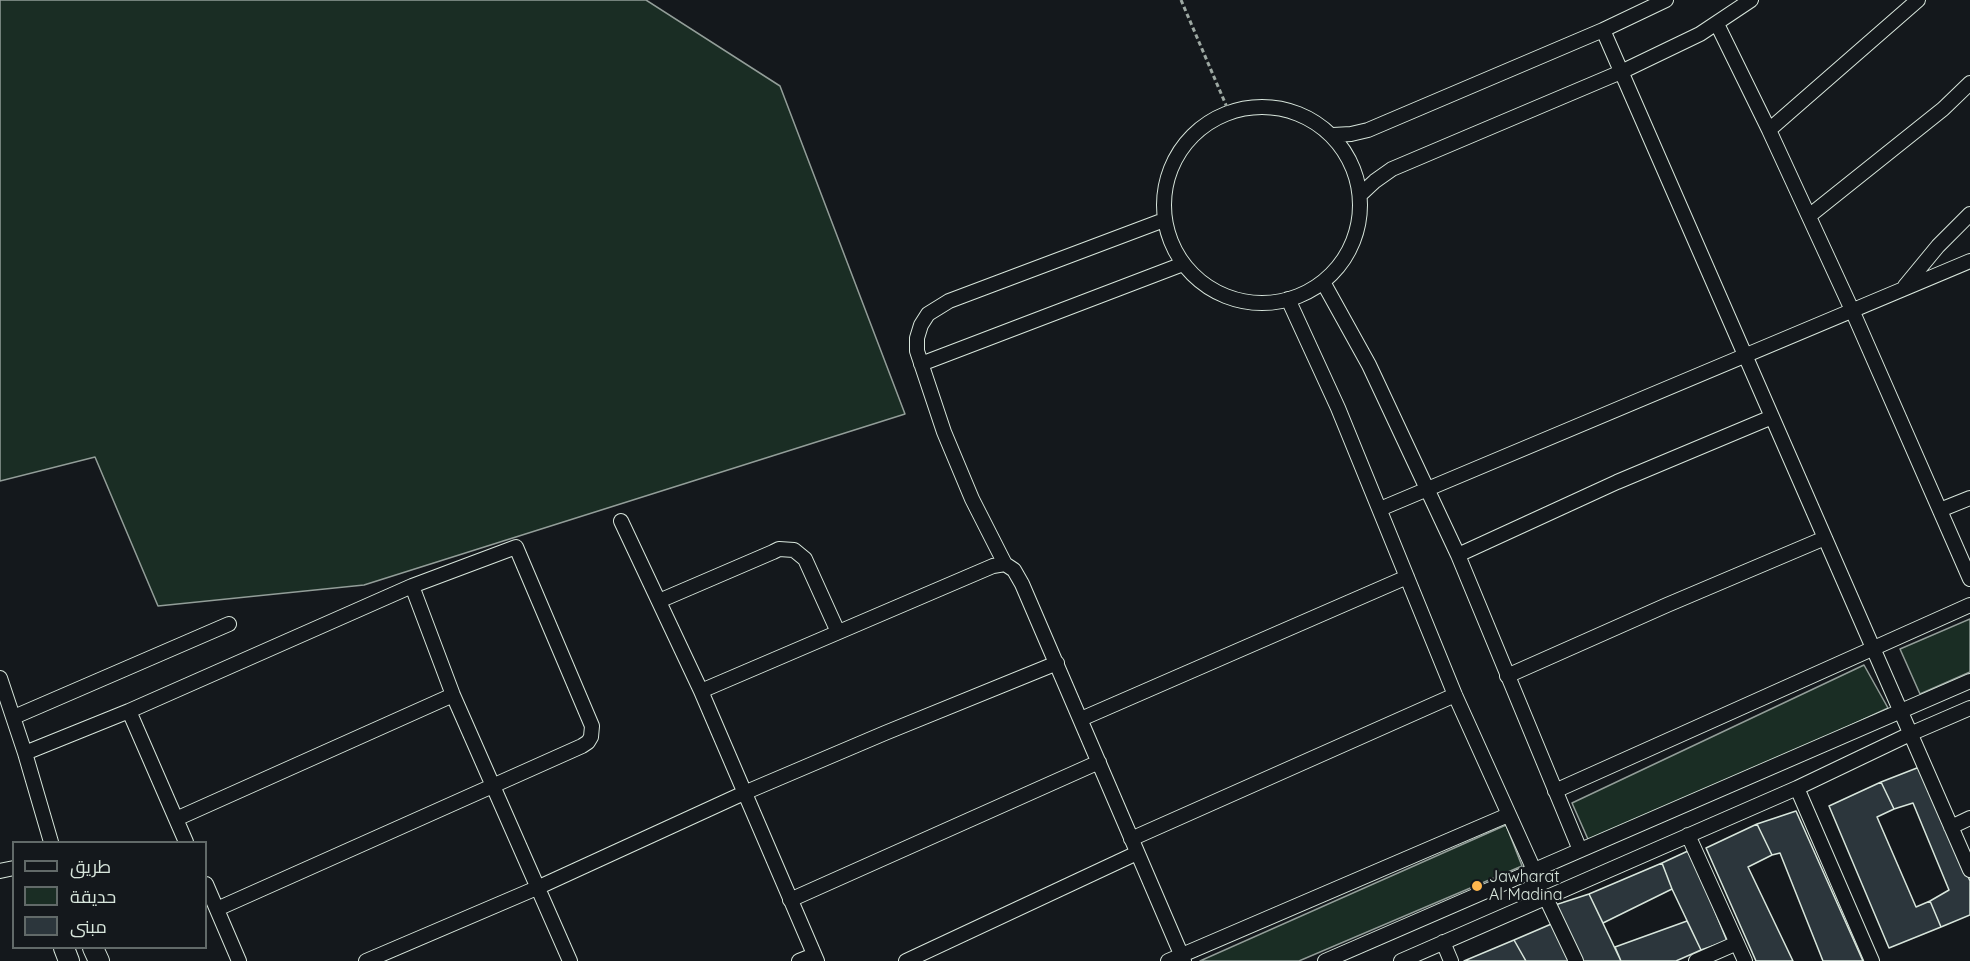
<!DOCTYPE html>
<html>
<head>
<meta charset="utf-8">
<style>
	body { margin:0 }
	#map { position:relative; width:1970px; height:961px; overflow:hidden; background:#14181c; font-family:Quicksand,Cairo,sans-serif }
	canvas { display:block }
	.legend { position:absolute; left:12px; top:841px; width:195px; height:108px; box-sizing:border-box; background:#14181c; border:2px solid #626a69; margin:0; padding:8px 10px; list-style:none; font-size:18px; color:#d8e6dc }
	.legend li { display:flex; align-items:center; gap:12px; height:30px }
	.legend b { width:30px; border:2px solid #626a69 }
</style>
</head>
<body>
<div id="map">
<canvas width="1970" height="961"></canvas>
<ul class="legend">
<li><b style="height:8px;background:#14181c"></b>طريق</li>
<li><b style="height:16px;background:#1a2d24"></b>حديقة</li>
<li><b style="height:16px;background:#2c363c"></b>مبنى</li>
</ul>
</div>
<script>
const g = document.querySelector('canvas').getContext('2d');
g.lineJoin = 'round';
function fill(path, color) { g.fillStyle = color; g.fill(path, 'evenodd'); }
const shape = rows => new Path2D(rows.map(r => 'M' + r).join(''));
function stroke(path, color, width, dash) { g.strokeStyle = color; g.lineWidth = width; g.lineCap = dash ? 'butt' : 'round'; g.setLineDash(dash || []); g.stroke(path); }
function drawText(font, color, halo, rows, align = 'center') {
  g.font = font + ' Quicksand,sans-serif'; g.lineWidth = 4.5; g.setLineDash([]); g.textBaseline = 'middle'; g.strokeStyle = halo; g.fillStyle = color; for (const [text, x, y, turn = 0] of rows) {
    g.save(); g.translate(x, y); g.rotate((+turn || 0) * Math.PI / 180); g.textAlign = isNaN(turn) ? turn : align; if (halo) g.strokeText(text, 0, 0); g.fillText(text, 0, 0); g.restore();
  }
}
const green = shape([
	[0,0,646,0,780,86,905,414,364,585,158,606,95,457,0,481,0,0],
	[1970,619,1970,672,1920,694,1900,649,1970,619],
	[1864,665,1888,708,1591,846,1572,803,1864,665],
	[1506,825,1522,866,1299,961,1200,961,1506,825]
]);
fill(green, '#1a2d24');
stroke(green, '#939e99', 1.5);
const building = shape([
	[1922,766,1970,881,1970,915,1941,927,1930,901,1949,890,1913,803,1894,809,1881,782,1922,766],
	[1881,782,1894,809,1877,817,1916,907,1930,901,1941,927,1889,948,1829,806,1881,782],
	[1796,811,1863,961,1823,961,1780,853,1772,855,1757,824,1796,811],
	[1757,824,1772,855,1748,867,1793,961,1756,961,1706,848,1757,824],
	[1690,850,1727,941,1701,950,1672,889,1662,863,1690,850],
	[1662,863,1672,889,1603,923,1589,894,1662,863],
	[1589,894,1621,961,1577,961,1552,906,1589,894],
	[1687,921,1701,950,1676,961,1621,961,1615,947,1687,921],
	[1556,922,1573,961,1526,961,1514,940,1556,922],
	[1514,940,1526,961,1464,961,1514,940]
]);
fill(building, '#2c363c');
stroke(building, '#d8e6dc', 1.5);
const minor = shape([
	[1717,24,1769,130,1852,310,1970,579],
	[1603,30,1970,870],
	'1164 205a98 98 0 1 1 196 0a98 98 0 1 1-196 0Z',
	[1769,130,1918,0],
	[1333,135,1351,134,1368,130,1603,30,1666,0],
	[1360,195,1375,181,1392,169,1621,72,1700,34,1751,0],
	[1809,216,1943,109,1970,83],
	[1164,220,949,301,928,314,921,325,917,338,917,351,944,432,972,499,1005,564,1014,570,1022,584,1184,961],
	[1323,282,1369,365,1458,555,1580,850],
	[1905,286,1938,246,1970,214],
	[1288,299,1338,408,1455,695,1534,870],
	[921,364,1183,264],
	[1380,509,1970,261],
	[1940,510,1970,498],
	[621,521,701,691,817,961],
	[1458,555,1617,482,1772,417],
	[412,586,453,695,570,961],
	[659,601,773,552,779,549,794,550,805,559,838,632],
	[1507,676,1667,605,1825,538],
	[0,678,25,753,51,842],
	[701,691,993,566,1005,564],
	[129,711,186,842],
	[14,717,229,624],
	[1081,719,1407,577],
	[25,753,129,711,412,586,516,547,592,726,591,737,588,742,582,746,217,909],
	[1797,788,1872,961],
	[1555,791,1970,605],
	[176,819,453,695],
	[1951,827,1970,818],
	[1688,835,1745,961],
	[1131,839,1455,695],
	[0,871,14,868],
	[206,884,239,961],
	[1546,898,1576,961],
	[790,900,1099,762],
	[1443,942,1451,961],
	[366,961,539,887,744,793,885,733,1057,663],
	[799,961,814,955],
	[906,961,1137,853],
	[1168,961,1508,815],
	[1325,961,1970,681],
	[1401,961,1797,788,1910,734,1970,708],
	[1696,961,1737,943]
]);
const secondary = shape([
	[64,948,69,961],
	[93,948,99,961]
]);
stroke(minor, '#d8e6dc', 16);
stroke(secondary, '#d8e6dc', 22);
stroke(shape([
	[1181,0,1229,112]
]), '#9da8a2', 3, [4.5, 3]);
stroke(minor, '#14181c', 14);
stroke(secondary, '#14181c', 20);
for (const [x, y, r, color] of [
	[1477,886,6,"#ffb74d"]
]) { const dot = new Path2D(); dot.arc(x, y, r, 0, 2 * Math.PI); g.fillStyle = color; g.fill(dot); stroke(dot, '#14181c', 2); }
drawText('16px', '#d8e6dc', '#14181c', [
	["Jawharat",1489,877],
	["Al Madina",1489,895]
], 'left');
</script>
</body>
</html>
